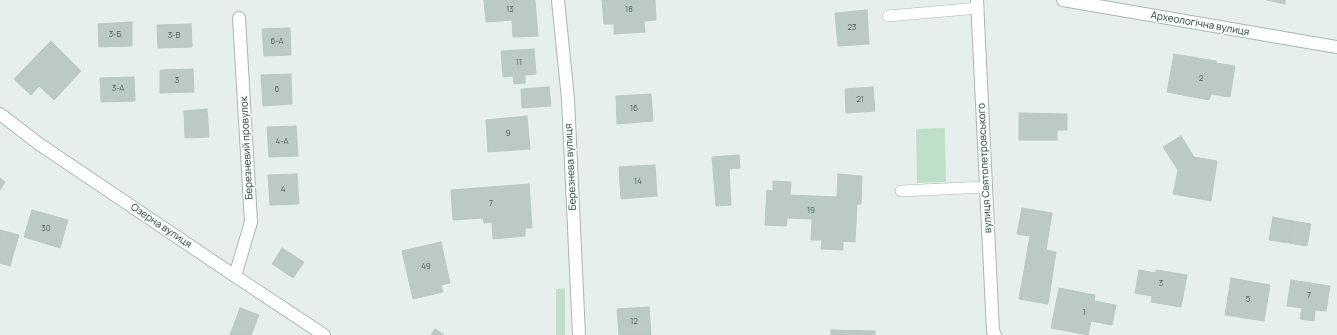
<!DOCTYPE html>
<html>
<head>
<meta charset="utf-8">
<style>
	body { margin:0 }
	canvas { display:block; background:#e6efeb }
</style>
</head>
<body>
<canvas width="1337" height="335"></canvas>
<script>
const g = document.querySelector('canvas').getContext('2d');
g.lineJoin = 'round';
function fill(path, color) { g.fillStyle = color; g.fill(path, 'evenodd'); }
const shape = rows => new Path2D(rows.map(r => 'M' + r).join(''));
function stroke(path, color, width, dash) { g.strokeStyle = color; g.lineWidth = width; g.lineCap = dash ? 'butt' : 'round'; g.setLineDash(dash || []); g.stroke(path); }
function drawText(font, color, halo, rows, align = 'center') {
  g.font = font + ' Manrope,sans-serif'; g.lineWidth = 3; g.setLineDash([]); g.textBaseline = 'middle'; g.strokeStyle = halo; g.fillStyle = color; for (const [text, x, y, turn = 0] of rows) {
    g.save(); g.translate(x, y); g.rotate((+turn || 0) * Math.PI / 180); g.textAlign = isNaN(turn) ? turn : align; if (halo) g.strokeText(text, 0, 0); g.fillText(text, 0, 0); g.restore();
  }
}
fill(shape([
	[945,128,946,182,917,183,916,129],
	[565,288,565,335,556,335,556,289]
]), '#bfe0c8');
const building = shape([
	[484,0,535,0,538,36,513,37,512,20,486,22,484,0],
	[602,0,655,0,656,20,644,21,645,32,614,34,614,24,604,24,602,0],
	[1267,0,1285,0,1285,4,1267,0],
	[867,10,869,44,838,46,835,13,867,10],
	[132,22,132,46,99,47,98,24,132,22],
	[191,24,192,47,158,48,157,25,191,24],
	[290,28,291,55,264,56,262,29,290,28],
	[51,41,81,71,54,100,39,86,31,95,14,79,51,41],
	[534,49,536,74,525,75,525,83,514,84,513,76,503,77,501,51,534,49],
	[1174,54,1216,61,1216,63,1235,66,1230,97,1211,94,1209,100,1167,92,1174,54],
	[193,69,194,92,160,93,160,70,193,69],
	[291,74,292,104,263,106,261,75,291,74],
	[134,77,135,101,101,102,100,78,134,77],
	[549,87,551,106,522,108,521,89,549,87],
	[873,87,875,111,846,113,845,89,873,87],
	[651,94,653,121,617,124,616,96,651,94],
	[207,109,209,137,185,138,184,111,207,109],
	[1019,113,1067,114,1067,130,1057,130,1057,140,1019,140,1019,113],
	[527,116,530,149,488,152,486,120,527,116],
	[296,126,298,156,269,157,267,127,296,126],
	[1181,136,1194,157,1217,161,1211,201,1173,194,1178,170,1163,147,1181,136],
	[739,155,740,168,729,169,731,205,716,206,712,157,739,155],
	[655,165,657,196,621,199,619,167,655,165],
	[297,174,299,204,270,205,268,175,297,174],
	[838,174,862,176,861,204,857,204,855,242,843,241,843,250,821,249,822,240,811,240,812,219,787,218,786,226,765,225,767,190,773,191,773,181,791,182,790,195,837,197,838,174],
	[0,178,5,182,0,190,0,178],
	[529,184,532,228,525,228,525,236,493,239,492,222,484,223,483,218,453,220,451,190,529,184],
	[1022,208,1052,213,1046,250,1056,252,1048,304,1019,299,1030,236,1017,234,1022,208],
	[32,210,68,220,60,248,24,237,32,210],
	[1273,217,1293,221,1289,243,1269,240,1273,217],
	[1293,221,1311,224,1307,246,1289,243,1293,221],
	[0,230,19,235,10,266,0,263,0,230],
	[441,242,450,283,441,285,443,292,413,299,402,251,441,242],
	[282,248,304,262,293,278,272,264,282,248],
	[1139,270,1156,273,1156,270,1187,275,1181,307,1151,302,1152,296,1135,293,1139,270],
	[1231,278,1270,285,1264,321,1225,315,1231,278],
	[1291,280,1330,286,1326,311,1315,310,1314,321,1300,319,1302,308,1287,306,1291,280],
	[1059,288,1095,295,1094,301,1116,305,1112,325,1091,321,1088,335,1051,328,1059,288],
	[649,307,651,335,619,335,617,309,649,307],
	[240,308,259,315,251,335,230,335,240,308],
	[435,329,444,335,431,335,435,329],
	[831,330,875,331,875,335,831,335,831,330]
]);
fill(building, '#bbcac4');
stroke(building, '#b8c9c2', 1);
const lane = shape([
	[888,16,978,8],
	[901,191,986,187]
]);
const street = shape([
	[558,0,568,99,579,335],
	[977,0,993,331,995,335],
	[1063,0,1337,47],
	[0,114,39,144,235,276,324,335],
	[235,276,251,222,239,18]
]);
stroke(lane, '#a8b8b2', 12);
stroke(street, '#a8b8b2', 14);
stroke(lane, '#fff', 11);
stroke(street, '#fff', 12);
drawText('8px', '#4a645c', null, [
	["13",510,10],
	["18",629,10],
	["23",852,28],
	["3-Б",115,35],
	["3-В",174,36],
	["6-А",277,42],
	["11",519,63],
	["2",1201,79],
	["3",177,81],
	["3-А",118,89],
	["6",277,90],
	["21",860,100],
	["16",634,109],
	["9",508,134],
	["4-А",282,142],
	["14",638,182],
	["4",283,190],
	["7",491,204],
	["19",811,211],
	["30",46,229],
	["49",426,267],
	["3",1161,284],
	["7",1309,296],
	["5",1248,300],
	["1",1084,313],
	["12",634,322]
]);
drawText('10px', '#24423a', '#f7fbf9', [
	["Археологічна вулиця",1200,24,10],
	["Березневий провулок",247,148,-93],
	["Березнева вулиця",571,167,-93],
	["вулиця Святопетровського",985,168,-93],
	["Озерна вулиця",161,226,34]
]);
</script>
</body>
</html>
